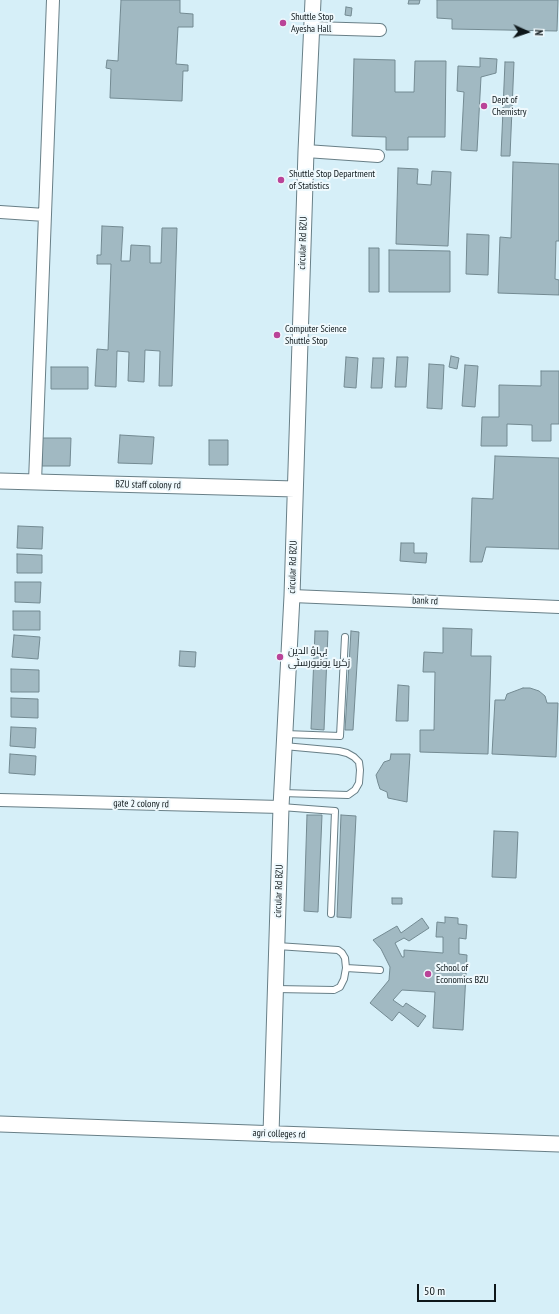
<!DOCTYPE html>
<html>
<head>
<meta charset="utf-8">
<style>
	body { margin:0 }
	#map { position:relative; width:559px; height:1314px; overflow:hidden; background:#d6eff8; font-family:"PT Sans Narrow",sans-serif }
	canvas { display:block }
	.north { position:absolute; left:507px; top:12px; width:40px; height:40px; -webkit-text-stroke:3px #eff9fd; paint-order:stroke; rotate:93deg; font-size:11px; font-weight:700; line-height:16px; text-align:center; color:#0e171a }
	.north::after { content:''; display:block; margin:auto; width:14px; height:18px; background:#0e171a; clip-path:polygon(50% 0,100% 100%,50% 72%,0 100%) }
	.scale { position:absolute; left:417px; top:1284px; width:79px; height:18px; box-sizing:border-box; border:2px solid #0e171a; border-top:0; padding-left:5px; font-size:12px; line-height:14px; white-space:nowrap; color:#0e171a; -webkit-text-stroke:3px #eff9fd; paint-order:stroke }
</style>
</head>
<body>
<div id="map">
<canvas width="559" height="1314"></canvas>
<div class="north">N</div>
<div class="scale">50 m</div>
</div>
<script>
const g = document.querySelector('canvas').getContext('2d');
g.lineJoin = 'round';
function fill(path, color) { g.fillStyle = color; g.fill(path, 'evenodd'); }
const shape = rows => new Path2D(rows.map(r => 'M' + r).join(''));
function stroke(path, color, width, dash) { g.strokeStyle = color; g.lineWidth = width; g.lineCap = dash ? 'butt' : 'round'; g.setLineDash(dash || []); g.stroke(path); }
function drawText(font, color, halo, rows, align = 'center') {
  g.font = font + ' "PT Sans Narrow",Cairo,sans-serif'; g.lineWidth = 4; g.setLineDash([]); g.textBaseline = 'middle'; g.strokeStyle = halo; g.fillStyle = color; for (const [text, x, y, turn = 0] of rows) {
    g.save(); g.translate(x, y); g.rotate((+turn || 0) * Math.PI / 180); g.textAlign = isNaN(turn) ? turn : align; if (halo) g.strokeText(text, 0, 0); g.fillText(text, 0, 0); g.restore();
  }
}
const building = shape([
	[121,0,180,0,180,13,193,14,193,27,178,27,176,64,188,65,188,71,183,71,182,101,110,98,111,69,106,68,107,60,118,61,121,0],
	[409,0,420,0,419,4,408,4,409,0],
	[437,0,558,0,557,31,452,29,452,19,437,18,437,0],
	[346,7,352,8,351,16,345,15,346,7],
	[480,58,497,59,496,73,481,77,477,151,461,150,464,92,457,91,458,66,480,67,480,58],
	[354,59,395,60,395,92,414,92,415,61,446,61,445,137,408,137,408,150,386,150,386,137,352,136,354,59],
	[505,62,514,62,510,156,501,156,505,62],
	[513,162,559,164,559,241,556,241,555,279,559,280,559,295,498,293,500,237,511,238,513,162],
	[398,168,418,169,417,184,431,185,432,171,451,172,448,246,396,244,398,168],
	[102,226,123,227,121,261,130,261,131,245,150,246,150,263,161,263,162,228,177,228,172,386,159,386,160,351,145,350,144,382,128,381,129,352,117,351,116,387,95,386,97,349,108,350,111,264,97,264,97,255,101,255,102,226],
	[467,234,489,235,488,275,466,274,467,234],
	[369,248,379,248,379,292,369,292,369,248],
	[389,250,450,251,450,292,389,292,389,250],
	[451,356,459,358,457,369,449,367,451,356],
	[346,357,358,358,356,388,344,387,346,357],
	[397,357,408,357,406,387,395,387,397,357],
	[373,358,384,358,382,388,371,388,373,358],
	[429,364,444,365,442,409,427,408,429,364],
	[465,365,478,366,475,407,462,406,465,365],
	[51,367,88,367,88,389,51,389,51,367],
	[541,371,559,371,559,424,551,424,551,441,532,441,532,425,507,424,507,446,481,446,482,417,499,417,499,385,541,386,541,371],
	[120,435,154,437,152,464,118,463,120,435],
	[42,438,71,438,70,466,42,466,42,438],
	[209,440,228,440,228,465,209,465,209,440],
	[495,456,559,458,559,549,486,547,482,562,470,562,472,498,493,499,495,456],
	[18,526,43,527,42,549,17,548,18,526],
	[401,543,414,543,414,553,427,553,426,563,400,561,401,543],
	[17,554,42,555,42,573,17,573,17,554],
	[15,582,41,582,40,603,15,602,15,582],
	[13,611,40,611,40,630,13,630,13,611],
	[443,628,472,629,471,656,491,656,488,754,420,752,420,730,434,730,435,672,423,672,424,652,443,653,443,628],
	[315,631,328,631,324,730,311,729,315,631],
	[351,631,359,632,353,730,345,730,351,631],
	[14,635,40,637,38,659,12,657,14,635],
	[180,651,196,652,195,667,179,666,180,651],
	[11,669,39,670,39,692,11,692,11,669],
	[398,685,409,686,408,721,396,721,398,685],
	[523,688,530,688,539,691,545,696,547,703,558,703,556,757,492,754,495,700,505,700,507,694,523,688],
	[11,698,38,699,38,718,11,717,11,698],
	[11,727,36,728,35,748,10,746,11,727],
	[10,754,36,756,35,775,9,773,10,754],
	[391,754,410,754,407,802,388,798,387,792,380,789,378,783,376,775,384,762,390,760,391,754],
	[307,815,322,815,318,912,304,911,307,815],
	[341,815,356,816,351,918,337,917,341,815],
	[494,831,518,832,516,878,492,877,494,831],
	[392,898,402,898,402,904,392,904,392,898],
	[445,917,458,918,458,924,467,925,466,939,459,938,459,954,467,955,463,1030,433,1028,435,992,402,990,393,1000,403,1007,406,1003,426,1016,418,1027,399,1012,392,1021,370,1003,389,980,390,967,381,949,373,940,397,926,401,933,422,918,429,928,409,941,404,938,395,943,402,957,404,957,404,950,443,953,443,937,436,937,437,922,445,923,445,917]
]);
fill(building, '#a1b9c2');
stroke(building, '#738a92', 1);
const service = shape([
	[285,734,340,736,345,637],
	[282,793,348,795,355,790,359,783,360,770,359,762,354,757,347,753,339,751,284,746],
	[281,807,335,811,331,914],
	[346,968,380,970],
	[276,989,334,990,340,987,344,979,346,968,345,958,342,953,338,950,277,946]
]);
const minor = shape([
	[312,28,380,30],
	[306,151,378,156],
	[0,212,45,215],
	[35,482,53,0],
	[292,596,559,607],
	[0,800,281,807]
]);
const tertiary = shape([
	[0,481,295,489],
	[0,1124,559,1144],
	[271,1134,281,807,292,596,306,151,313,0]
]);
stroke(service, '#687f87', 8);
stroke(minor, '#687f87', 14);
stroke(tertiary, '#687f87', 17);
stroke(service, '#fff', 6);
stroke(minor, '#fff', 12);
stroke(tertiary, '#fff', 15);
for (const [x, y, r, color] of [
	[283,23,4,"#ba4398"],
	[484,106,4,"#ba4398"],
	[281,180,4,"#ba4398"],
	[277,335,4,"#ba4398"],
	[280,657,4,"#ba4398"],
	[428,974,4,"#ba4398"]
]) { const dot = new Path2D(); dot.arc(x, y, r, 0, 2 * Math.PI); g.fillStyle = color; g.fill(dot); stroke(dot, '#eff9fd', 1.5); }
drawText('10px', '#0e171a', '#eff9fd', [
	["Shuttle Stop",291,17],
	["Ayesha Hall",291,29],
	["Dept of",492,100],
	["Chemistry",492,112],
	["Shuttle Stop Department",289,174],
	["of Statistics",289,186],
	["Computer Science",285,329],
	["Shuttle Stop",285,341],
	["بہاؤ الدین",288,651],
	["زکریا یونیورسٹی",288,663],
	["School of",436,968],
	["Economics BZU",436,980]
], 'left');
drawText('10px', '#0e171a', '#eff9fd', [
	["circular Rd BZU",303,243,-88],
	["BZU staff colony rd",148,485,1],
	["circular Rd BZU",293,567,-88],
	["bank rd",425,601,2],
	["gate 2 colony rd",141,804,1],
	["circular Rd BZU",279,891,-88],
	["agri colleges rd",279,1134,2]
]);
</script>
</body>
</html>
